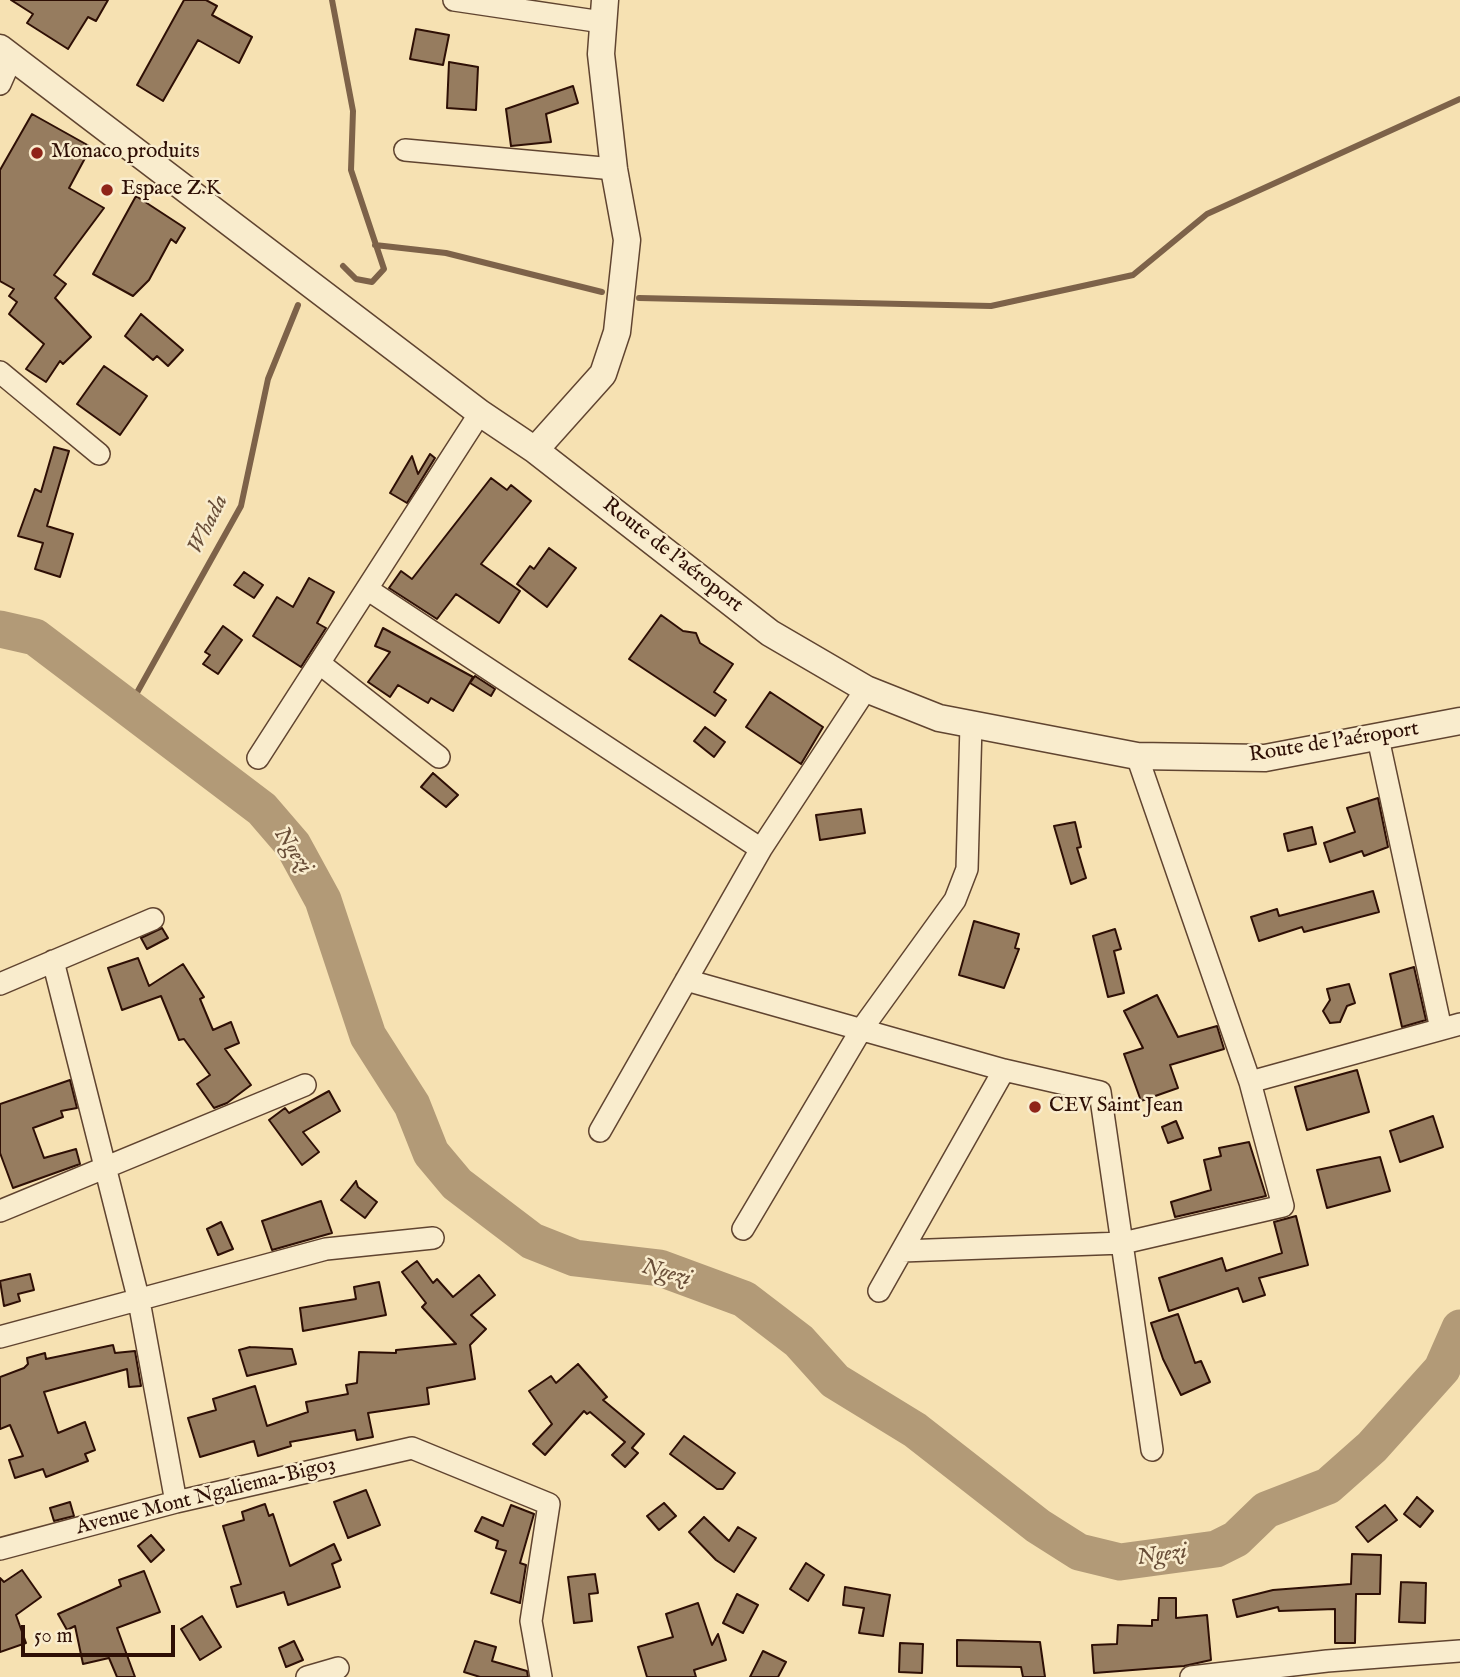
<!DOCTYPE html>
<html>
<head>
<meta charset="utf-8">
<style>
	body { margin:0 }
	#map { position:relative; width:1460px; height:1677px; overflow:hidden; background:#f6e1b2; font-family:"IM FELL English",serif }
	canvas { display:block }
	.scale { position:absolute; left:21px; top:1625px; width:154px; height:32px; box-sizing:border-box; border:4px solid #2e0f05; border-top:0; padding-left:9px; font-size:21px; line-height:24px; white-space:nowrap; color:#2e0f05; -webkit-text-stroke:5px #f9eccd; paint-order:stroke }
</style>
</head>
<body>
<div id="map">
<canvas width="1460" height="1677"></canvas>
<div class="scale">50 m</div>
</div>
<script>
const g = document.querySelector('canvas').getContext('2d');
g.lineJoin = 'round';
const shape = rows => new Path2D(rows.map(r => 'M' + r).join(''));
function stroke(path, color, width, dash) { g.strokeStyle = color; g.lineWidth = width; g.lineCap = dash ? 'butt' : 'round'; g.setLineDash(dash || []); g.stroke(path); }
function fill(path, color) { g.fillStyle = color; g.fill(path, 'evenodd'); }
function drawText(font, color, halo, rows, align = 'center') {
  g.font = font + ' "IM FELL English",serif'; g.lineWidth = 5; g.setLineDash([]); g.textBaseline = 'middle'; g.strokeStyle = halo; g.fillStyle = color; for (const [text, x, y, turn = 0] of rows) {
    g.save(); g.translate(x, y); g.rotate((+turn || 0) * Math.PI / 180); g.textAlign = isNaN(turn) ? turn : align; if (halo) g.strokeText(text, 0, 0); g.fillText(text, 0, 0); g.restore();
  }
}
stroke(shape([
	[332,0,353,111,351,170,384,269,372,282,356,279,343,266],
	[375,245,446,253,602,292],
	[639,298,991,306,1133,275,1207,214,1460,99],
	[129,707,241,506,268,379,298,305]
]), '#7d6249', 6);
stroke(shape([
	[0,629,35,637,262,809,293,845,323,900,368,1036,412,1105,431,1153,457,1184,532,1241,575,1258,660,1268,744,1299,799,1341,835,1381,915,1430,1038,1526,1079,1552,1120,1562,1216,1549,1236,1539,1266,1510,1328,1486,1372,1447,1442,1369,1460,1328]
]), '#b29a77', 37);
const building = shape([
	[11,0,108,0,96,21,88,17,68,49,27,23,33,14,11,0],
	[184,0,206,0,217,6,212,15,252,37,239,63,198,40,163,101,137,85,184,0],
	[416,29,449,35,443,65,410,59,416,29],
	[449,62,478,67,476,110,447,108,449,62],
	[573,86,578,103,546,114,551,142,511,146,506,109,573,86],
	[32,114,91,147,69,188,104,208,54,275,66,284,55,298,91,337,63,364,60,361,46,382,26,369,44,344,9,314,17,302,9,296,14,289,0,281,0,170,32,114],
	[136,196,185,228,176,243,171,239,149,280,133,296,93,274,136,196],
	[141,314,183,350,168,366,157,356,153,360,125,336,141,314],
	[104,366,147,396,120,435,77,404,104,366],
	[54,447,69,451,47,526,73,534,60,577,35,569,43,543,18,536,35,489,41,492,54,447],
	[430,454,435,458,407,503,390,493,412,456,418,474,430,454],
	[491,478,507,490,511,485,531,501,481,564,520,591,499,623,456,594,437,619,389,588,401,571,412,579,491,478],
	[549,548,576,568,547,607,517,584,530,566,534,569,549,548],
	[244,572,263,585,254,598,234,585,244,572],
	[309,578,334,592,317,623,326,628,301,667,253,636,277,597,293,607,309,578],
	[661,615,683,631,696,633,700,643,733,664,714,692,726,700,715,716,629,659,661,615],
	[223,626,242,640,218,674,203,664,210,655,205,652,223,626],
	[383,628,473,677,453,711,431,698,428,703,398,685,390,697,368,682,390,652,375,646,383,628],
	[475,676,495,689,491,696,470,683,475,676],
	[770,692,823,727,801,764,746,727,770,692],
	[705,727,725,742,714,757,694,741,705,727],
	[433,773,458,795,446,807,421,787,433,773],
	[1378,798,1388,847,1364,856,1362,851,1330,862,1324,843,1355,832,1347,808,1378,798],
	[861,809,865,833,820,840,816,815,861,809],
	[1075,822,1081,847,1077,848,1086,878,1071,884,1054,826,1075,822],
	[1312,827,1316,844,1288,851,1284,834,1312,827],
	[1373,891,1379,912,1304,932,1302,927,1259,941,1251,917,1277,909,1279,916,1373,891],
	[974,921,1019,934,1015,948,1019,949,1004,988,959,975,974,921],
	[162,928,168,938,147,949,141,938,162,928],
	[1115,929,1121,949,1114,951,1124,993,1108,997,1093,936,1115,929],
	[138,958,149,986,183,964,204,997,200,999,213,1030,231,1022,239,1043,225,1049,251,1085,227,1103,214,1108,197,1084,210,1075,184,1039,179,1040,161,996,122,1010,108,968,138,958],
	[1414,967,1426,1020,1402,1027,1390,974,1414,967],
	[1349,984,1355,1003,1347,1006,1340,1022,1330,1023,1323,1011,1330,1000,1327,989,1349,984],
	[1157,995,1178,1037,1217,1026,1224,1049,1170,1065,1178,1088,1141,1101,1124,1054,1143,1048,1124,1011,1157,995],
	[1357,1070,1369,1112,1307,1130,1295,1087,1357,1070],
	[70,1080,77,1108,61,1111,63,1117,33,1128,44,1158,76,1149,80,1164,13,1188,0,1153,0,1104,70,1080],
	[329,1091,340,1111,303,1132,319,1152,302,1165,269,1120,285,1108,289,1113,329,1091],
	[1433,1116,1443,1147,1400,1162,1390,1131,1433,1116],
	[1176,1121,1183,1138,1168,1143,1162,1127,1176,1121],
	[1249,1142,1266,1196,1175,1217,1171,1202,1211,1190,1204,1160,1221,1156,1219,1148,1249,1142],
	[1380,1157,1390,1191,1327,1208,1317,1170,1380,1157],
	[356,1181,358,1187,377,1202,365,1218,341,1200,356,1181],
	[321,1201,332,1233,272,1250,262,1221,321,1201],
	[1296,1216,1308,1265,1259,1278,1265,1295,1243,1302,1238,1288,1169,1311,1159,1278,1222,1258,1226,1271,1282,1253,1274,1222,1296,1216],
	[221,1222,233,1249,218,1255,207,1229,221,1222],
	[417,1261,433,1283,437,1279,453,1297,479,1275,495,1295,471,1315,486,1329,470,1345,475,1379,427,1388,429,1404,368,1413,373,1437,357,1440,355,1430,290,1442,291,1446,258,1456,254,1441,200,1457,188,1418,216,1410,213,1399,255,1386,267,1426,308,1412,306,1402,348,1394,346,1385,357,1383,359,1352,396,1353,396,1350,456,1344,422,1307,426,1303,402,1272,417,1261],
	[30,1274,34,1290,18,1294,20,1301,4,1306,0,1281,30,1274],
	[379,1282,386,1315,303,1331,300,1308,356,1299,354,1287,379,1282],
	[1178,1314,1195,1363,1201,1361,1210,1382,1181,1395,1163,1359,1151,1323,1178,1314],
	[113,1345,115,1353,135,1351,141,1386,129,1387,127,1369,44,1392,58,1433,85,1422,95,1450,85,1454,88,1461,46,1477,43,1469,15,1478,9,1460,23,1456,10,1425,0,1429,0,1377,24,1368,28,1364,27,1358,45,1353,46,1359,113,1345],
	[250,1347,292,1349,296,1364,247,1376,239,1350,250,1347],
	[578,1364,607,1397,603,1400,644,1434,632,1448,638,1453,625,1467,612,1455,625,1442,590,1412,587,1414,584,1411,545,1455,533,1444,552,1424,529,1391,551,1376,556,1383,578,1364],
	[684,1436,735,1473,723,1489,717,1489,670,1454,684,1436],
	[366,1490,380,1525,348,1538,334,1502,366,1490],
	[1417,1497,1433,1511,1420,1527,1404,1514,1417,1497],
	[70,1502,74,1516,54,1521,50,1508,70,1502],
	[664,1503,676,1516,659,1530,647,1516,664,1503],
	[265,1504,269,1516,273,1514,290,1566,334,1544,341,1560,332,1564,340,1587,288,1605,284,1592,237,1607,231,1587,241,1584,223,1526,244,1520,242,1512,265,1504],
	[511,1505,534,1514,520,1563,526,1565,520,1603,491,1593,506,1551,496,1548,498,1541,475,1531,482,1517,503,1526,511,1505],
	[1385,1505,1397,1520,1368,1542,1356,1527,1385,1505],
	[704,1517,729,1541,738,1527,756,1538,734,1572,716,1560,689,1532,704,1517],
	[151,1535,164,1550,151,1562,138,1546,151,1535],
	[1352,1554,1381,1555,1380,1594,1356,1594,1355,1643,1335,1643,1335,1609,1279,1611,1278,1607,1237,1617,1233,1600,1273,1590,1351,1584,1352,1554],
	[806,1563,824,1575,808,1601,790,1589,806,1563],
	[22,1570,41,1597,16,1615,26,1643,0,1652,0,1578,4,1582,22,1570],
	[144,1571,160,1612,117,1628,135,1677,117,1677,109,1658,83,1664,75,1626,67,1630,58,1614,121,1586,119,1580,144,1571],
	[595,1574,598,1593,589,1594,592,1621,574,1623,568,1577,595,1574],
	[1401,1582,1426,1583,1425,1623,1399,1622,1401,1582],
	[845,1587,890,1595,883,1636,859,1633,864,1608,843,1605,845,1587],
	[737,1594,758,1605,743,1633,723,1623,737,1594],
	[1159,1598,1176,1598,1176,1618,1207,1615,1211,1660,1184,1666,1094,1673,1092,1645,1117,1644,1118,1625,1152,1626,1152,1620,1158,1620,1159,1598],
	[698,1603,712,1645,718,1634,726,1660,694,1670,696,1677,647,1677,638,1647,673,1637,666,1614,698,1603],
	[202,1616,221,1647,200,1660,181,1629,202,1616],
	[957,1640,1040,1642,1045,1677,1023,1677,1021,1667,957,1666,957,1640],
	[294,1641,303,1660,286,1667,279,1648,294,1641],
	[475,1641,496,1647,492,1661,527,1671,528,1677,480,1677,464,1672,475,1641],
	[900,1643,923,1644,922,1673,899,1672,900,1643],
	[763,1651,786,1662,778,1677,750,1677,763,1651]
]);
fill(building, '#967c5f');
stroke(building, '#2e0f05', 2);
const minor = shape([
	[454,0,602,22],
	[0,84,12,57],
	[405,150,614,169],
	[0,372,99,454],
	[367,589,761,849],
	[319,663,439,757],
	[1378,738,1441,1029],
	[258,758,480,413],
	[53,961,139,1301,176,1502],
	[686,980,1004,1070,1100,1092,1152,1450],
	[0,984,153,919],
	[1250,1082,1460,1024],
	[600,1131,761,849,866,689],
	[0,1211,305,1085],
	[743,1229,861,1030,955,900,967,869,971,725],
	[902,1251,1123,1243,1283,1206,1250,1082,1137,756],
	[879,1291,1004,1070],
	[0,1337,326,1249,433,1238],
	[0,1549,176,1502,412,1448,549,1504,531,1621,541,1677],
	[307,1677,338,1668],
	[1191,1677,1327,1661,1460,1651]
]);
const tertiary = shape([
	[0,48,480,413,535,450,770,633,866,689,939,718,1137,756,1265,758,1460,721],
	[535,450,603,374,617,332,627,240,614,169,601,54,605,0]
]);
stroke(minor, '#604430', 24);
stroke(tertiary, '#604430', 29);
stroke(minor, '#f9eccd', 21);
stroke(tertiary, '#f9eccd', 26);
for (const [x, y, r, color] of [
	[37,153,7,"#8f2418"],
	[107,190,7,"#8f2418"],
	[1035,1107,7,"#8f2418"]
]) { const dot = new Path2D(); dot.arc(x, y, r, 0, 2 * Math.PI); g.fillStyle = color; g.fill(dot); stroke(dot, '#f9eccd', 2.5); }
drawText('21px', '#2e0f05', '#f9eccd', [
	["Monaco produits",51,153],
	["Espace Z.K",121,190],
	["CEV Saint Jean",1049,1107]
], 'left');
drawText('21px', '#2e0f05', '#f9eccd', [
	["Route de l'aéroport",672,556,38],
	["Route de l'aéroport",1334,743,-9],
	["Avenue Mont Ngaliema-Bigo3",206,1497,-14]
]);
drawText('italic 23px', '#694e38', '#f9eccd', [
	["Whada",209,525,-63],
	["Ngezi",292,851,56],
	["Ngezi",666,1274,15],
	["Ngezi",1162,1556,-8]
]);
</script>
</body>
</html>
